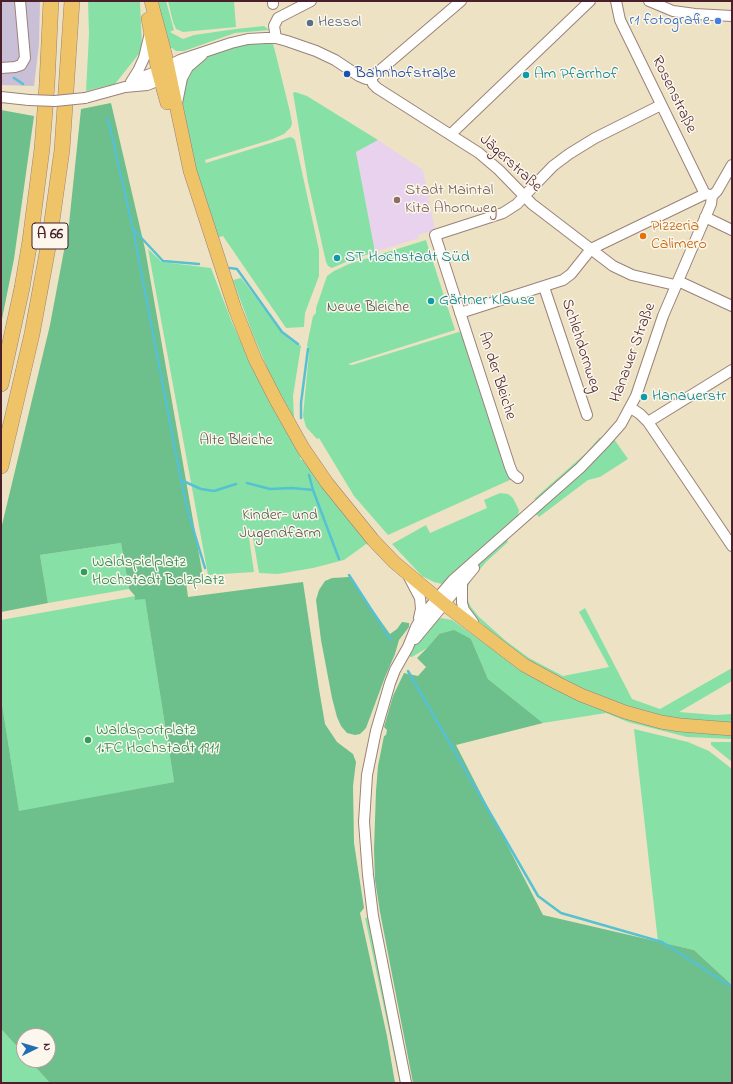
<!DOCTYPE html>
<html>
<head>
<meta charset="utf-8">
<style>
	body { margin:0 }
	#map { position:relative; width:733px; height:1084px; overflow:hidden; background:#ede3c4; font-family:"Indie Flower",sans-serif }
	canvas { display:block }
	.frame { position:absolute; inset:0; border:2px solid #4a1f2b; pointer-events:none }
	.north { position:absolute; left:16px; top:1028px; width:40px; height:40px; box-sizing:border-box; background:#fbf7ec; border:1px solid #b4a19f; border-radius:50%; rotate:85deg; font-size:11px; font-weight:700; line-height:16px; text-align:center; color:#4a1f2b }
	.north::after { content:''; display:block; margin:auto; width:14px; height:18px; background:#1f6fb2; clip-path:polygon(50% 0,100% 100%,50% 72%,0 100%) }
</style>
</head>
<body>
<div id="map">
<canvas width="733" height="1084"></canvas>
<div class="frame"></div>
<div class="north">N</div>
</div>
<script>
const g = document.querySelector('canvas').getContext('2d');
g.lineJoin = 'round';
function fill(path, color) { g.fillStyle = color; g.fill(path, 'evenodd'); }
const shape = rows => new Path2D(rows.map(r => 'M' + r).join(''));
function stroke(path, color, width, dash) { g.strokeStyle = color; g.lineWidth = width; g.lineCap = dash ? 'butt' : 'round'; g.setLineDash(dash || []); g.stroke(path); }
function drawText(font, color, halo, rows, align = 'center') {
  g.font = font + ' "Indie Flower",sans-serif'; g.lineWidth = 3; g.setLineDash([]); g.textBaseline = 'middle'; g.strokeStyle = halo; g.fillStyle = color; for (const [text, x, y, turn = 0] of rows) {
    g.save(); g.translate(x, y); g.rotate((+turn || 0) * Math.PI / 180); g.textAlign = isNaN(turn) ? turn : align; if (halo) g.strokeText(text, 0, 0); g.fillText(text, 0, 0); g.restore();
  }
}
fill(shape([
	[378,140,423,170,435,230,418,235,419,238,375,252,356,152]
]), '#e9d2ed');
fill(shape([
	[1,1,40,1,39,44,34,86,1,85]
]), '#c9bfd7');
fill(shape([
	[88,1,140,1,142,47,141,55,138,55,115,84,86,91,89,34],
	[154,1,166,1,174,30,170,32,183,39,194,35,236,29,264,26,269,30,235,33,184,51,176,51,172,48,168,49],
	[168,1,234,1,236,27,183,32,176,29,173,22],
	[268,42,273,44,276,55,290,112,292,123,291,127,284,134,273,139,205,160,206,163,290,137,293,138,295,140,319,250,319,276,305,313,304,327,286,328,223,236,216,238,199,183,182,108,182,89,191,70,204,56,239,44],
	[295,92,307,96,378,140,356,152,375,252,348,261,332,268,328,266,326,262,308,182,293,93],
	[426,240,455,330,348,364,352,365,462,331,492,429,512,479,388,535,354,496,319,438,317,439,306,427,303,416,309,353,307,345,313,316,316,313,316,308,327,276,334,271,349,264],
	[148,249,162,262,211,268,231,320,248,358,298,447,301,460,306,459,369,542,344,560,313,568,278,574,259,573,252,532,248,531,254,572,208,575],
	[241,278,283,334,301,346,293,396,294,418,271,377,252,332,233,280],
	[600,437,602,439,577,465,537,499,534,499,586,453],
	[614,439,628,459,600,477,588,480,539,517,535,513,583,470],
	[500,493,508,494,513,498,519,510,518,516,515,520,450,580,442,584,434,582,422,576,392,544,426,525,430,533,487,508,484,500],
	[506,538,508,542,486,562,472,579,467,588,466,597,471,607,479,617,506,641,529,658,563,676,609,667,579,612,585,608,632,699,660,709,732,668,732,681,679,712,716,715,732,714,732,724,663,717,608,701,541,670,503,643,470,613,464,592,469,577,480,563],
	[121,543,129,589,48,603,40,555],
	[135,596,136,600,145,598,174,782,19,812,1,698,1,620],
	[441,618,452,620,497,652,585,701,732,732,732,739,687,737,628,722,606,713,543,723,488,679,471,639,439,634,427,648,412,657,407,656,418,638,436,621],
	[634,729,688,742,709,751,732,769,732,985,694,950,658,942],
	[711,742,732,742,732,762,711,745],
	[371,917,403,1083,400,1083,365,918],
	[1,1029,24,1054,24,1060,29,1060,50,1083,1,1083]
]), '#87e1a7');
fill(shape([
	[111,103,145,249,202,571,201,580,186,582,188,597,303,582,319,689,325,724,337,742,353,754,356,762,353,786,354,843,364,908,360,913,387,1036,395,1083,50,1083,29,1060,48,1060,48,1036,24,1036,24,1054,1,1029,1,698,19,811,174,782,145,599,135,600,135,596,129,589,121,543,40,555,48,603,1,612,1,529,50,325,69,224,81,109],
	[1,110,34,116,14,259,1,324],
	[349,577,390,634,397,629,402,622,409,623,409,627,399,640,395,654,385,677,366,728,360,734,355,735,347,733,341,726,337,717,332,698,321,640,316,600,319,590,325,581,332,578],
	[454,630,471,639,488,679,543,723,456,745,543,915,694,950,732,985,732,1083,413,1083,380,912,375,880,374,849,376,791,378,766,384,736,386,735,387,730,384,727,393,696,404,673,418,676,426,667,417,658,427,648,439,634]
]), '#6dbf8c');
stroke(shape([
	[14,78,23,84],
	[107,119,109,123,133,229,163,261,199,264],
	[133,229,181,480,201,489,214,491,236,484],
	[230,268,237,269,282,332,298,344],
	[301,418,301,403,308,349],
	[309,475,313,490,339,559],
	[181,480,188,512,205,568],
	[247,483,270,489,292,488,313,490],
	[349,575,391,640],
	[408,671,538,896,561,913,662,942,732,987]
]), '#56c1d1', 2.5);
const minor = shape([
	[273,1,273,4],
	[616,1,620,20,703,190,705,194,710,195],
	[649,1,673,11,695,14,732,16],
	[276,38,274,26,278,18,311,1],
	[1,68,15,67,21,65,25,58,20,1],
	[371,78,373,84,377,88,479,153,499,170,532,204,613,266,632,275,675,285],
	[132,81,158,71,180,60,231,43,248,39,266,38,276,38,287,41,316,51,335,60,359,76,366,79,369,79,371,78,461,1],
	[131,82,138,71,144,58,150,33],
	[1,97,29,100],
	[85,98,125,87,147,85,160,80,188,67,202,55],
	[177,103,182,78,188,67],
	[451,134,590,1],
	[705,217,732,230],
	[678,281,732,306],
	[544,287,587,415],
	[460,313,563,280,571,274,591,249,705,194],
	[631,408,640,414,648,422,732,546],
	[648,422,732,370],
	[518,478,513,474,510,467,435,235,503,213,517,204,529,191,553,166,569,154,595,138,661,105],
	[409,577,420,598,421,609,419,618],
	[462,583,462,603,464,610,473,622],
	[415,639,474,568],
	[406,1083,373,916,368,875,364,822,367,775,376,731,390,683,395,670,408,647,416,627,423,615,453,580,580,468,606,441,621,424,636,396,663,316,711,204,712,196,717,191,732,165]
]);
const major = shape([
	[151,1,165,53,190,171,235,309,255,359,276,400,303,448,327,483,373,540,394,562,444,604,524,665,557,683,581,695,625,712,661,722,680,725,732,729],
	[148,19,158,71,167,103]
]);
const highway = shape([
	[1,384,22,288,30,241,42,149,47,84,51,1],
	[1,466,32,334,49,242,62,150,72,1]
]);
stroke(minor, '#9c8178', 12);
stroke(major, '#9c8178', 14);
stroke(highway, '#9c8178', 16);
stroke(minor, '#fff', 10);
stroke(major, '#efc469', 13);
stroke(highway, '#efc469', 15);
const minorBridge = shape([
	[29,100,55,101,85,98]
]);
stroke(minorBridge, '#9c8178', 12, []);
stroke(minorBridge, '#fff', 10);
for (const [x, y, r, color] of [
	[718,21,4,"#3f7fe0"],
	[310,23,4,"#5c6f8a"],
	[347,74,4,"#1a4fb4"],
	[526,75,4,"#0f9aa8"],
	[397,200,4,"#8d6e63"],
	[643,236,4,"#e8710a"],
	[337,258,4,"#0f9aa8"],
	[431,301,4,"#0f9aa8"],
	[644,397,4,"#0f9aa8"],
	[84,572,4,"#2e9e5b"],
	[88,740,4,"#2e9e5b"]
]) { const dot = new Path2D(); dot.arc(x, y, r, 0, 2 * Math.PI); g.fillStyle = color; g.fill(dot); stroke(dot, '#fbf7ec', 1.5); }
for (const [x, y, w] of [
	[50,236,36]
]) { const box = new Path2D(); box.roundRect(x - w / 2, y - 13, w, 26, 3); g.fillStyle = '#fbf7ec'; g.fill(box); stroke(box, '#4a1f2b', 1); }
drawText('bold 15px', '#4a1f2b', null, [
	["A 66",50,236]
]);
drawText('16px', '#366cbe', '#fbf7ec', [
	["r1 fotografie",710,21]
], 'right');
drawText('16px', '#4e5e75', '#fbf7ec', [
	["Hessol",318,23]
], 'left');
drawText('16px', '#164399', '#fbf7ec', [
	["Bahnhofstraße",355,74]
], 'left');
drawText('16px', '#0d838f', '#fbf7ec', [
	["Am Pfarrhof",534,75],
	["ST Hochstadt Süd",345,258],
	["Gärtner Klause",439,301],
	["Hanauerstr",652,397]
], 'left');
drawText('16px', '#4a1f2b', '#fbf7ec', [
	["Rosenstraße",673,95,64],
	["Jägerstraße",510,164,42],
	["Schlehdornweg",580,346,72],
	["Hanauer Straße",634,353,-70],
	["An der Bleiche",496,376,72]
]);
drawText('16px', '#785e54', '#fbf7ec', [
	["Stadt Maintal",405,191],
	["Kita Ahornweg",405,209]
], 'left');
drawText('16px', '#c56008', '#fbf7ec', [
	["Pizzeria",651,227],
	["Calimero",651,245]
], 'left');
drawText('16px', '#5c5950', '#fbf7ec', [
	["Neue Bleiche",368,308],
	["Alte Bleiche",236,441],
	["Kinder- und",280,516],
	["Jugendfarm",280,534]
]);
drawText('16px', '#27864d', '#fbf7ec', [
	["Waldspielplatz",92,563],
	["Hochstadt Bolzplatz",92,581],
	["Waldsportplatz",96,731],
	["1.FC Hochstadt 1911",96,749]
], 'left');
</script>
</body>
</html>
